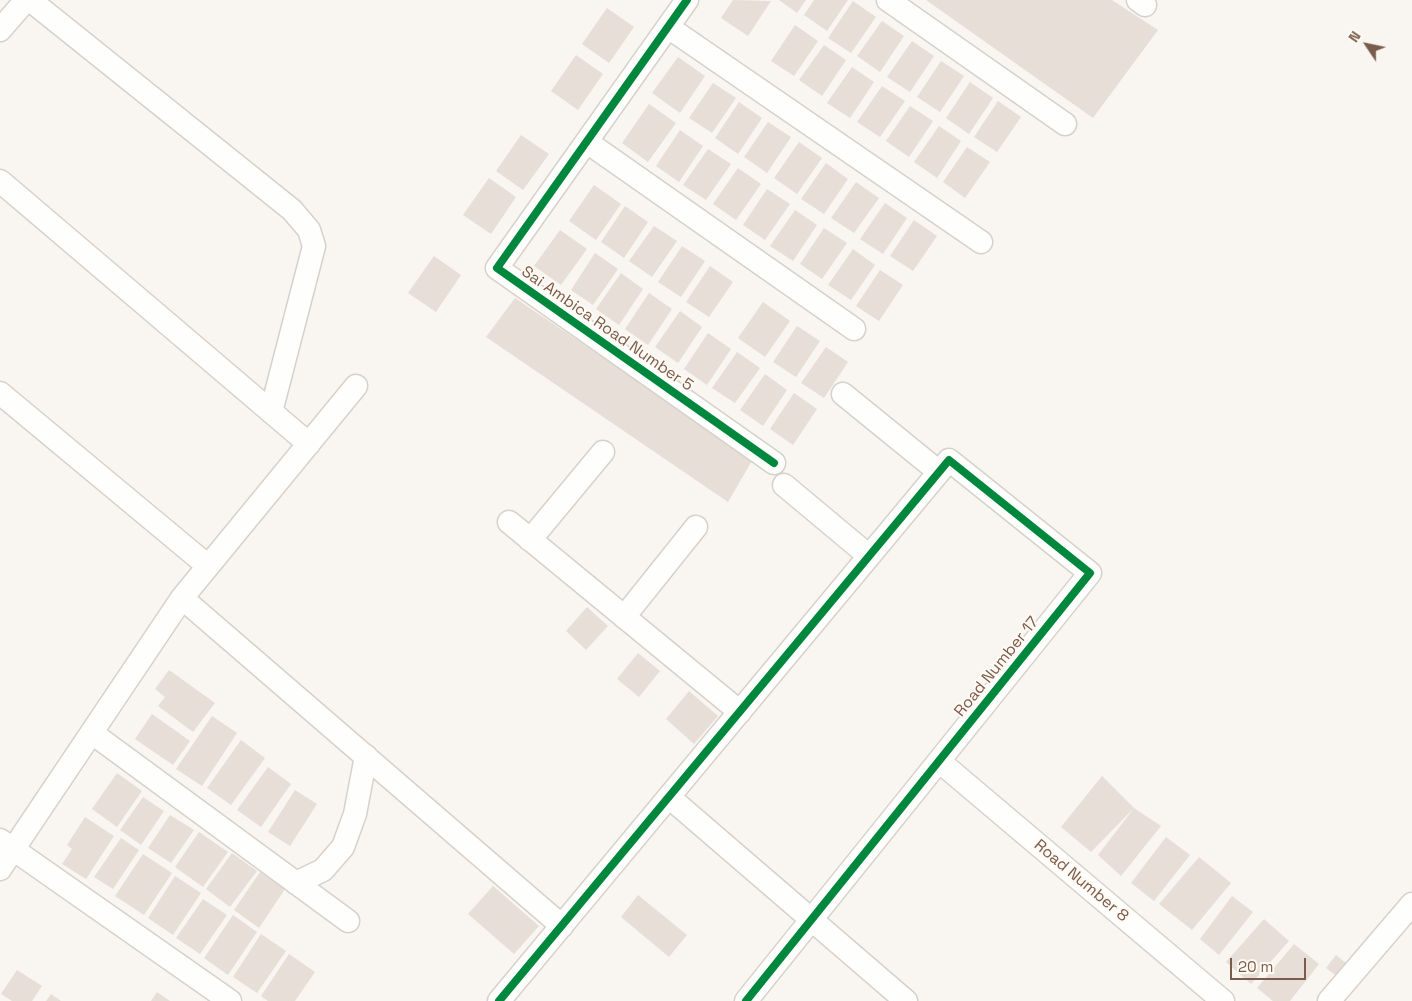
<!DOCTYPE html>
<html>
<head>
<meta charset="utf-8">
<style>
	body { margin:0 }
	#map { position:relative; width:1412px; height:1001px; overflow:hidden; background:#f9f5f0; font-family:"Space Grotesk",sans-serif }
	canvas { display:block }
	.north { position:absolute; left:1342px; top:20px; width:50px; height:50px; -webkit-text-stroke:4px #fffaf3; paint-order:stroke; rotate:304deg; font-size:14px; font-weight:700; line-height:20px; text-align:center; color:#7a5c4d }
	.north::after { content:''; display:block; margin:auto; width:18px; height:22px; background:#7a5c4d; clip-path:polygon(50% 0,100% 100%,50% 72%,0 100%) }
	.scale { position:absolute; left:1230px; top:958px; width:76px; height:22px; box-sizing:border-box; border:2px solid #7a5c4d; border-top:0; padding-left:6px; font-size:15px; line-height:18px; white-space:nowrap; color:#7a5c4d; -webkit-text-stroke:4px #fffaf3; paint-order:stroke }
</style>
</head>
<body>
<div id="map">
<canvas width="1412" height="1001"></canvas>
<div class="north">N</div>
<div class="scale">20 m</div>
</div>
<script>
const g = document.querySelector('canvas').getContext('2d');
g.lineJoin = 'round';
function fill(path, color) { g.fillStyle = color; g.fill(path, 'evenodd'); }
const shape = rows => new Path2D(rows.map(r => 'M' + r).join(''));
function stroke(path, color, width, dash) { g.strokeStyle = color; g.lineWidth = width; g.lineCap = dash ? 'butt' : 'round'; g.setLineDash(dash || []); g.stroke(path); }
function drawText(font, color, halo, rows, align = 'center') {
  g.font = font + ' "Space Grotesk",sans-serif'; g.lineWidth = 4; g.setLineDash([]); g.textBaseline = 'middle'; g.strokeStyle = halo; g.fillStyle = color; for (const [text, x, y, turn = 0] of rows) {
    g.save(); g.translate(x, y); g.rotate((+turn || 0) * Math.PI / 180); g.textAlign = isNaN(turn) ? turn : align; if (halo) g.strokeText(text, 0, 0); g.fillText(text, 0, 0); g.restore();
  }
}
fill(shape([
	[733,0,771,1,748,36,721,18],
	[779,0,806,0,797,13],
	[814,0,848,0,827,31,804,15],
	[926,0,1112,0,1158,30,1093,118],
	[853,1,876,17,851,53,828,38],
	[607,8,634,27,609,63,582,44],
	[882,21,904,36,880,72,857,56],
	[795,25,818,41,794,76,771,61],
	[912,41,934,56,910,92,887,77],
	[824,45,846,60,822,96,799,80],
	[576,55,603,74,578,110,551,91],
	[678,57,705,76,680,113,652,93],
	[941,61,964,76,940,112,917,97],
	[852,67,874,82,850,118,827,103],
	[970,82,993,98,969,134,946,118],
	[713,83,736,98,712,133,689,118],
	[882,86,905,101,880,137,857,122],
	[998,101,1021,117,997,152,974,137],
	[739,102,762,118,738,154,715,138],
	[649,104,676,123,648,162,622,143],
	[910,106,933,121,909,157,886,141],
	[768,122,791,137,767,173,744,157],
	[939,126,961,141,937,178,914,162],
	[680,130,703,146,679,182,656,166],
	[521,135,549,154,523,190,496,171],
	[799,142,822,158,797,194,774,178],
	[967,147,990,162,965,198,943,182],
	[708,149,731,164,706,200,683,185],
	[826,163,848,179,824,214,801,199],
	[738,168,761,184,736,220,713,204],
	[489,178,516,197,491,234,463,215],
	[856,182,879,198,854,233,831,218],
	[594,185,621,204,596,240,569,221],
	[767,189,790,204,765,240,743,225],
	[885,203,907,218,883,254,860,239],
	[625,206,648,222,624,258,601,242],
	[795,210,817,225,793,261,770,246],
	[914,220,937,236,913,271,890,256],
	[654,226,677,241,652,277,629,261],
	[824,228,847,243,822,279,800,264],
	[560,230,587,249,561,285,534,266],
	[682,246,705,261,681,297,658,282],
	[853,249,875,265,851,300,828,285],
	[595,253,618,269,593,305,571,290],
	[434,256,461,275,436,312,408,293],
	[710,266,733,282,709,317,686,302],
	[880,270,903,285,879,321,856,306],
	[621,273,643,289,619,325,596,309],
	[649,293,672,309,648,345,625,329],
	[515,298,753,459,728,502,486,337],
	[763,302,790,321,765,357,738,338],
	[680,311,702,327,678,363,655,347],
	[797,326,820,341,796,377,773,362],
	[708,333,731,349,707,385,684,369],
	[826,347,848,362,824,398,801,383],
	[737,352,760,368,735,403,712,388],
	[765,374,787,390,763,426,740,410],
	[794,393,817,409,793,445,770,429],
	[587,607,608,626,586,650,566,631],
	[638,653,660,671,639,697,617,679],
	[169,670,215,703,193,732,158,706,165,697,155,689],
	[689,691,718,716,694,744,666,719],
	[152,714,190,741,173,765,135,739],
	[212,716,237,733,202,786,176,769],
	[241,740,265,758,231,805,207,788],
	[268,767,291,784,261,827,237,810],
	[117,773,142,791,117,827,92,809],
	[1102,776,1134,808,1091,852,1061,827],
	[295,790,317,804,290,846,268,832],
	[143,797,164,811,141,845,120,830],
	[1134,808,1161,826,1121,876,1098,855],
	[170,815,194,830,171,863,148,848],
	[85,817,114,836,86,879,62,864,72,849,67,845],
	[199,832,228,852,203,887,175,867],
	[1166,837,1190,855,1154,901,1131,883],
	[121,838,139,850,113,889,94,877],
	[232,853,257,871,230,907,206,889],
	[143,854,172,873,144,915,115,896],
	[1199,857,1231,883,1192,930,1159,904],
	[260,872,285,889,259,928,234,910],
	[175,876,201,893,173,935,148,918],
	[493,886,539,926,514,954,468,914],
	[638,895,687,935,669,957,621,917],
	[1232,896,1253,912,1219,955,1200,939],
	[203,899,227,915,200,954,176,938],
	[233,915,257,932,228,975,204,958],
	[1264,919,1289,941,1251,984,1226,962],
	[261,934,286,951,257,993,233,977],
	[1294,944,1319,964,1290,1001,1273,1001,1257,988],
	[289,954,315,972,295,1001,268,1001,261,996],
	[1336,955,1352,968,1342,980,1326,968],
	[17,970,42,986,32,1001,12,1001,1,994],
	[157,992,170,1001,151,1001],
	[51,994,61,1001,46,1001]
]), '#e6ded7');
const street = shape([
	[30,0,292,210,309,230,314,246,271,412],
	[687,0,497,268,774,463],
	[888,0,1065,124],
	[1138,0,1145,5],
	[668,27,981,242],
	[0,30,26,0],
	[587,142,854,329],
	[0,181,309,444],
	[0,393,208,566],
	[843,394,939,472],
	[784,485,869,556],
	[509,522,740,712],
	[530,540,603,452],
	[182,598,562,926],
	[624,617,696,527],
	[92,733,348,921],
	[939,761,1223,1001],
	[669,797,906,1001],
	[0,840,230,1001],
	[0,869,182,598,356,386],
	[296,883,323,870,343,847,355,814,366,756],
	[499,1001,949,460,1090,573,746,1001],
	[1329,1001,1412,904]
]);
stroke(street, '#d7d1cb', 25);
stroke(street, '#fefefd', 22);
stroke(shape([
	[687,0,497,268,774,463],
	[499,1001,949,460,1090,573,746,1001]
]), '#00873e', 8);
drawText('16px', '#7a5c4d', '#fffaf3', [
	["Sai Ambica Road Number 5",607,329,35],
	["Road Number 17",997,667,-51],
	["Road Number 8",1081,881,40]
]);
</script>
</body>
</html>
